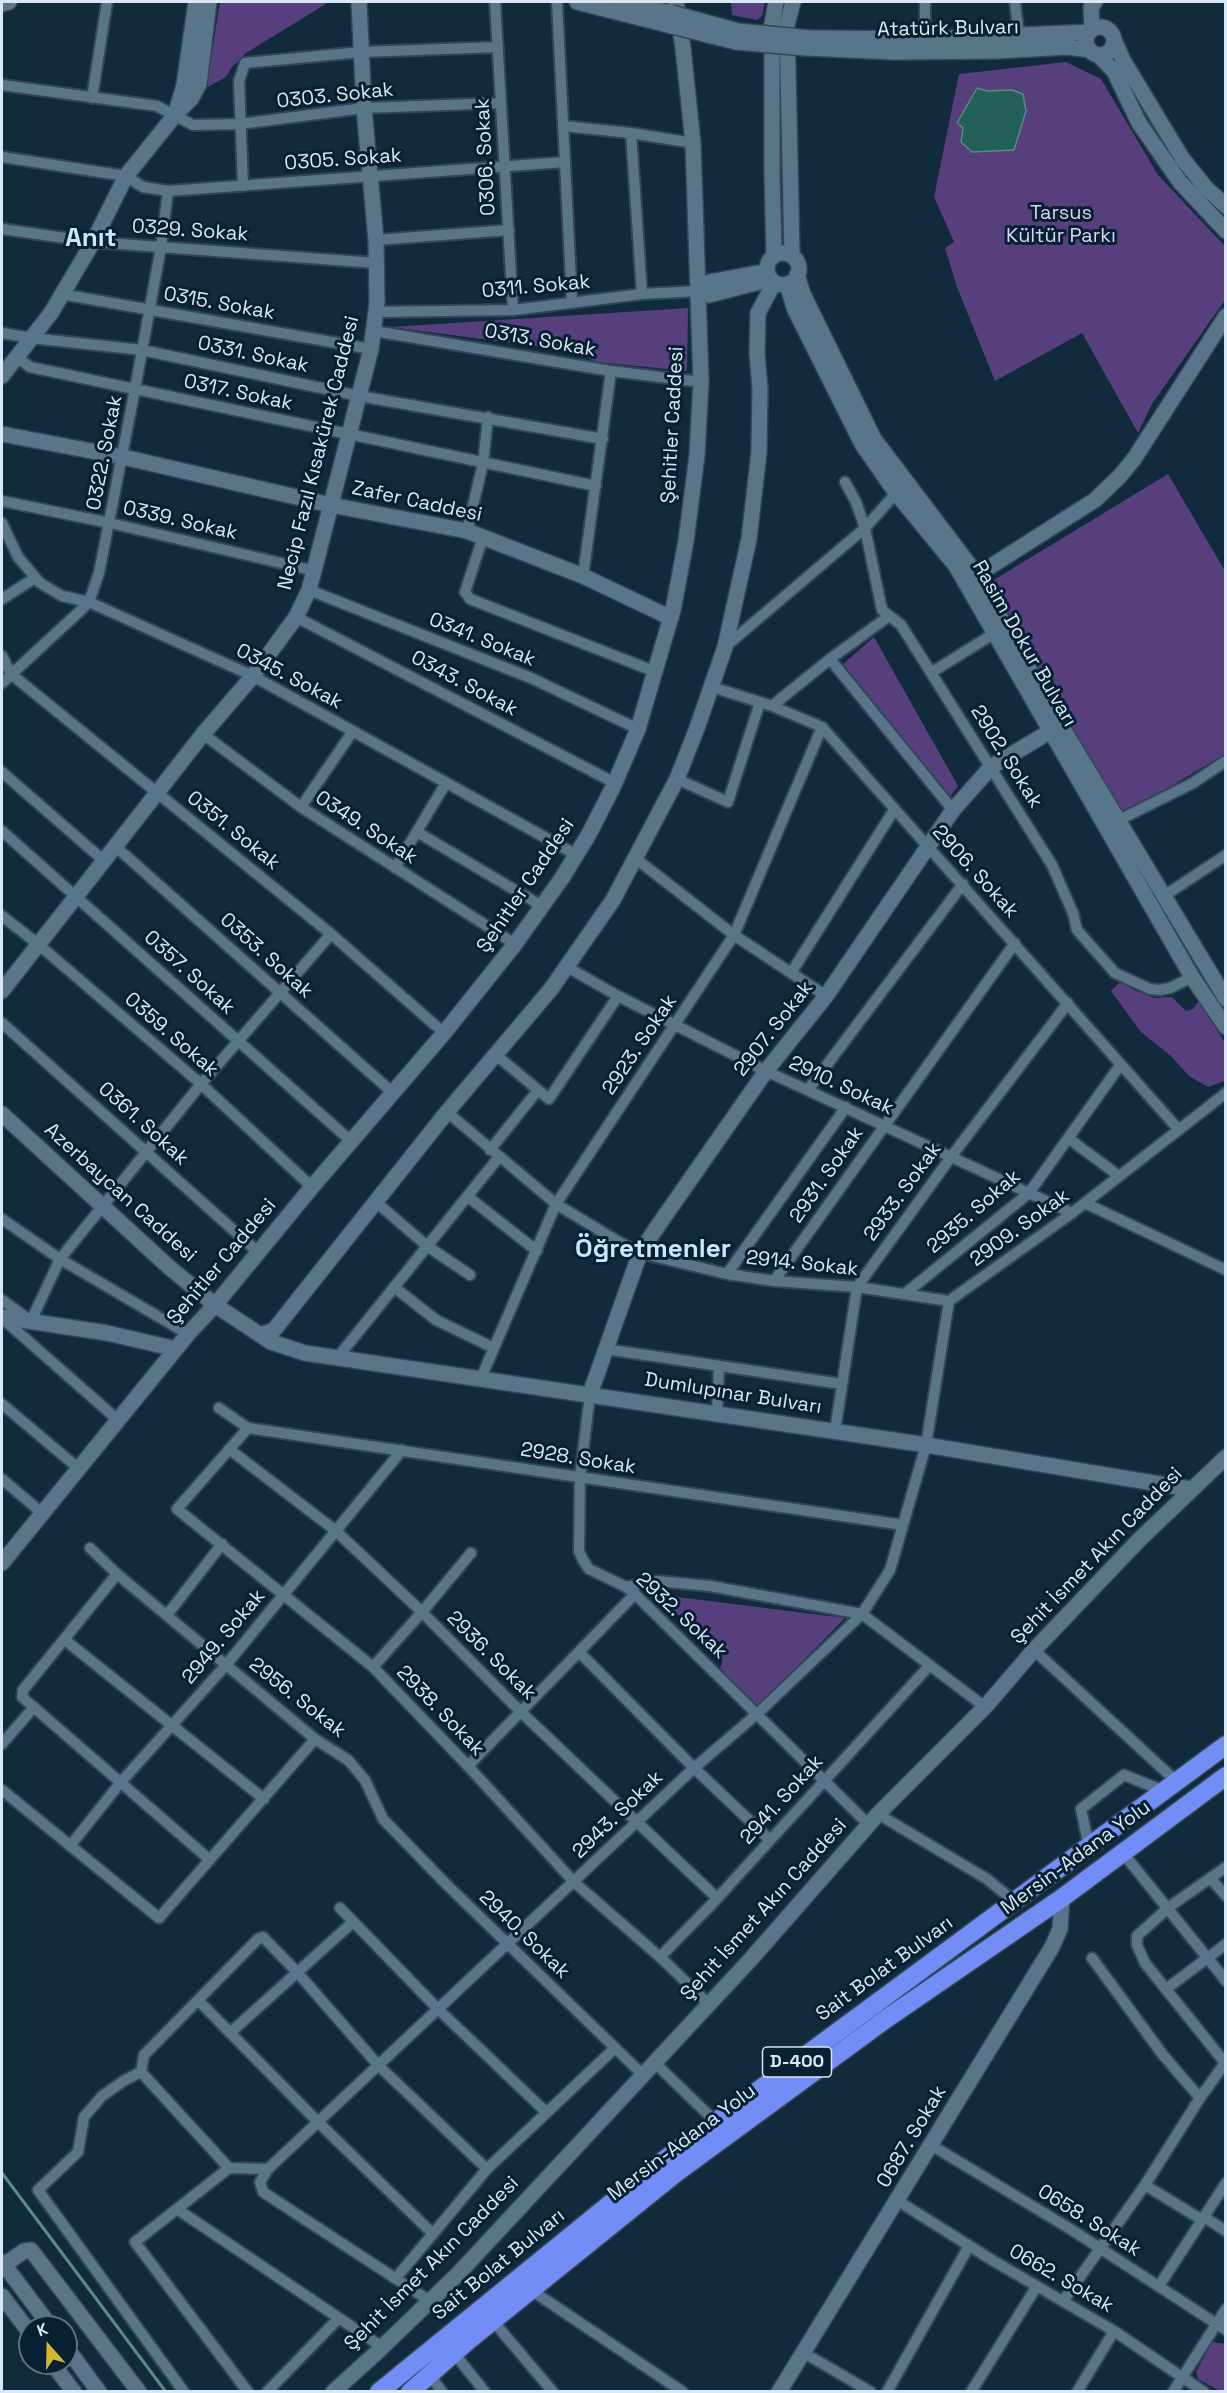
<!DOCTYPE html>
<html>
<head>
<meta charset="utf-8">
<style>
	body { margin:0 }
	#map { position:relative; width:1227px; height:2393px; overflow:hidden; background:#112b3d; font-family:"Space Grotesk",sans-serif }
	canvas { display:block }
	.frame { position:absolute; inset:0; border:3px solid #d9e8f4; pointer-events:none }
	.north { position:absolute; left:18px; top:2315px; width:60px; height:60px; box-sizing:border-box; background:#072133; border:2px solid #5b7180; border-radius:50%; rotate:340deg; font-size:16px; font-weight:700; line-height:24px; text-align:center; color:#d9e8f4 }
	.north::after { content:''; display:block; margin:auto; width:21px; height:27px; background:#d5b534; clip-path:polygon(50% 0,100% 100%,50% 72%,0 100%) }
</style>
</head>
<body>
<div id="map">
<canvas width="1227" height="2393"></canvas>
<div class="frame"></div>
<div class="north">K</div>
</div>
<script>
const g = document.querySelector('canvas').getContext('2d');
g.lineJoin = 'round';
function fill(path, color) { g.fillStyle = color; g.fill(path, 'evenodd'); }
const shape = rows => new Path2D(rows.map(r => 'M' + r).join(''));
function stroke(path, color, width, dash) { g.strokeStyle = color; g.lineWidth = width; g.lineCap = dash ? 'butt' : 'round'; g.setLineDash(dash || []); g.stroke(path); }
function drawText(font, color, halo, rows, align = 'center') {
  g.font = font + ' "Space Grotesk",sans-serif'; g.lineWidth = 6; g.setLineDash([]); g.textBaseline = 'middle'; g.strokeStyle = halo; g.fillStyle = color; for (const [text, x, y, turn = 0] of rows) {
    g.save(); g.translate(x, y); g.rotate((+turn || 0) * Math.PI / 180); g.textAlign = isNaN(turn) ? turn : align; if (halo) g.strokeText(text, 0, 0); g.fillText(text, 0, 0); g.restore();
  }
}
fill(shape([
	[220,2,329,2,246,53,232,67,226,77,206,88],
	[731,2,765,2,762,16,757,20,732,15],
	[1066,62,1101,79,1158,175,1225,246,1225,300,1152,404,1138,433,1082,333,995,381,957,287,945,248,954,242,934,197,959,74],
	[688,308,687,371,596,362,587,357,542,347,391,327],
	[1168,474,1225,571,1225,754,1168,788,1120,812,991,586,992,581],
	[874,637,958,786,949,798,843,664],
	[1122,980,1132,989,1154,998,1172,997,1186,1011,1193,1009,1199,1001,1225,1043,1225,1081,1208,1087,1189,1076,1171,1056,1141,1032,1111,991],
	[646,1593,845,1618,757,1708,720,1668,722,1663,719,1659,678,1614,673,1619],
	[1212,2342,1225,2344,1225,2391,1220,2391,1198,2379,1196,2372]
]), '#573e7d');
const water = shape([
	[977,88,987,91,1012,90,1023,94,1026,111,1014,150,972,152,961,142,963,128,957,123,977,88]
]);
fill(water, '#236058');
stroke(water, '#5a8987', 1.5);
stroke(shape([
	[2,2173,166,2392]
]), '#5a8987', 3);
const street = shape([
	[495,2,513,310],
	[557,2,572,303],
	[1015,2,1019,36],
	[925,39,925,2],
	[2,85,157,106,193,125,240,124,364,108,501,103],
	[92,98,107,2],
	[563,126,631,133,693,143],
	[631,133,642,294],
	[2,157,126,176,143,187,168,191,565,162],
	[243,186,239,81,245,63,361,52,498,47],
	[2,229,93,242,376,263],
	[376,240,509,230],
	[61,294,371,349],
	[376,312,513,310,642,294,698,291],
	[374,331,611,371,701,382],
	[2,333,31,338,142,350,359,396,603,439],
	[17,357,30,367,596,486],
	[845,482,856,502,865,528,882,610,901,625,1052,865,1073,913,1077,930,1115,973,1150,989,1160,990,1170,988,1192,977],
	[2,501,110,523,315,571],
	[2,523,18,557,40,583,62,596,89,602,253,676,575,854],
	[467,531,483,463,488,417],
	[483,537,465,592,470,599,656,672],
	[583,576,611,371],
	[309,590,531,678,638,729],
	[2,599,35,578],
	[296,617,615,783],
	[725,647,865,528,896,493],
	[2,656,11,674,331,934,444,1033],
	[830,659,953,810],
	[932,672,995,633],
	[2,683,81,610,89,602,99,573,135,389,161,247,168,191],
	[712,687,772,706,822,727,1179,1130],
	[772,706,830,659,889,616],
	[203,734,301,807,515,944],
	[2,772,103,860],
	[677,779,728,802,760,702],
	[301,807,353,731],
	[1119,820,1193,783,1226,761],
	[2,831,352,1142],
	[417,832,542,906],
	[115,846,393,1093],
	[635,858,734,935,826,996],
	[395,868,446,783],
	[1164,896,1226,855],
	[2,916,38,944,201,1084,312,1187],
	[567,967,618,996,766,1071,1072,1213],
	[791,973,894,810],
	[2,1023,259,1253],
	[496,1055,549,1099,618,996],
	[808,1090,963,884],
	[447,1112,556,1204,619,1242,640,1253,727,1274,774,1281,857,1287,949,1301],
	[1068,1138,1119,1176],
	[490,1150,538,1090],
	[467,1196,537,1251],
	[376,1202,427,1246,470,1275],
	[1085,1203,1226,1270],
	[2,1219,60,1259,188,1334],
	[727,1274,846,1107],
	[774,1281,1015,943],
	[394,1287,436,1320,494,1348],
	[906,1293,1029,1193,1121,1064],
	[2,1300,31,1321,60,1259,201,1084,331,934],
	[2,1318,118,1420],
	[605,1349,842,1384],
	[338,1357,499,1157],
	[481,1378,556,1204,734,935,822,727],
	[590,1394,580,1477,579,1551,583,1560,589,1569,626,1587,635,1594,869,1825],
	[2,1404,78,1468],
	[219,1408,248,1428],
	[717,1413,719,1366],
	[835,1431,857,1287,951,1157,1068,1003],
	[229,1449,336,1531,422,1612,522,1713,717,1898],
	[2,1479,42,1513],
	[90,1548,117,1574,315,1739,348,1760,365,1780,383,1819,445,1883,642,2074],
	[117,1574,23,1690,22,1697,210,1860],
	[626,1587,657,1581,710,1586,862,1614,985,1707],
	[167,1615,222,1544],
	[65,1640,264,1799],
	[1034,1650,1177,1782],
	[579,1652,694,1768,770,1840],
	[373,1667,422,1612,471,1553],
	[2,1744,34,1707],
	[468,1766,635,1594],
	[2,1790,159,1918,315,1739],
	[878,1814,987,1879,1015,1902],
	[70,1846,121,1782,226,1665,402,1450],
	[1089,1847,1081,1809,1124,1775,1164,1791],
	[1123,1853,1226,1981],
	[1226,1867,1169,1907,1137,1936,1137,1945,1145,1963,1226,2064],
	[1210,1878,1226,1896],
	[340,1908,438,2009,546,2112],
	[660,1957,712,1904,930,1665],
	[1092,1958,1163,2055,1200,2098],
	[1166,1989,1226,1944],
	[198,2000,318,2122,433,2234],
	[709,2004,660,1957,574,1882,468,1766,373,1667,177,1509,248,1428,903,1525],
	[230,2033,353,1922],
	[654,2062,716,2122],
	[141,2072,144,2055,258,1939,263,1937,297,1972,378,2065,487,2169],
	[141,2072,125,2080,102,2096,84,2117,78,2152,38,2190,184,2392],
	[141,2072,229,2168],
	[931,2145,1072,2230,1226,2330],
	[1145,2185,1202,2220],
	[898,2201,992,2260,1114,2331,1204,2392],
	[177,2209,382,2347],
	[1204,2217,1226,2231],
	[396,2278,487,2169,615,2048],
	[1159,2286,1226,2183],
	[531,2290,683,2392],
	[430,2301,263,2192,260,2182,268,2169,694,1768,757,1714,862,1614,890,1570,926,1445,949,1301,1072,1213,1226,1093],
	[1063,2301,1145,2185,1200,2098,1225,2063],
	[493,2321,553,2392],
	[454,2353,485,2392],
	[804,2353,871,2392],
	[430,2375,442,2392],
	[248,2392,135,2242,229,2168,268,2169],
	[267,2392,338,2319],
	[887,2392,969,2246],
	[971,2392,1037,2286],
	[1077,2392,1114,2331],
	[1173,2392,1226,2309]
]);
const secondary = shape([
	[577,2,672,26],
	[621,2,672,13],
	[2,4,9,2],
	'1086 41a14 14 0 1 1 28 0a14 14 0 1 1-28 0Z',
	[1092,30,1091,7,1095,2],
	[810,38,934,39,1089,32],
	[1115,42,1123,60,1182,158,1206,188,1226,206],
	[806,48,894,52,996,51,1068,47,1090,50],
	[1098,55,1114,71,1139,123,1180,182,1226,231],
	[176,112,184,85,196,2],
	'767 269a16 16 0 1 1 32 0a16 16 0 1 1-32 0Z',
	[774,255,772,172,772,24,776,2],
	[792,255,787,25,793,2],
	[797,275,803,294,874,439,977,575,1050,707,1226,999],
	[787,284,795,310,862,444,896,493,956,566,1192,977,1226,1027],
	[698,291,709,295,771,279],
	[698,291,709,282,763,272],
	[2,376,51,313,93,242,126,176,175,115,191,99,199,84,209,2],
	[2,434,123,457,331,505,467,531,583,576,671,618],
	[977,575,1095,500,1120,476,1134,459,1226,316],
	[2,991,203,734,253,676,296,617,309,590,371,349,377,303,376,240,364,108,359,2],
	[2,1114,170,1268,215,1305,271,1342,305,1353,920,1444,1190,1489],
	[2,1317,107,1333,176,1349],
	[261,1335,274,1330,447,1112,551,989,613,900,677,779,697,728,725,647,749,539,759,452,760,389,757,353,758,313,774,283],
	[590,1394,640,1253,655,1230,766,1071,826,996,953,810,991,767,1049,732],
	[2,1563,188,1334,215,1305,312,1187,444,1033,515,944,562,878,589,834,613,787,638,729,673,610,686,541,697,455,701,382,693,143,683,48,676,2],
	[2,2262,51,2327],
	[4,2265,24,2251,31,2250,139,2392],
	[2,2296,30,2333],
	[66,2347,99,2392],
	[52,2363,74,2392],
	[333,2392,374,2355,457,2275,751,1959,878,1814,985,1707,1034,1650,1140,1539,1226,1457],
	[779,2392,1052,1947,1060,1929,1062,1898]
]);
const highway = shape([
	[379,2392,664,2160,1226,1745],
	[410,2392,469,2340,676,2173,886,2019,1062,1898,1226,1776]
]);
stroke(street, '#344655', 14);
stroke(secondary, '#344655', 18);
stroke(highway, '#344655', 21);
stroke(street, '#59758a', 10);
stroke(secondary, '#59758a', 15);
stroke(highway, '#728df6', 18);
const secondaryBridge = shape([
	[672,13,738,31,810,38],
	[672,26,736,42,806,48]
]);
stroke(secondaryBridge, '#344655', 18, []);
stroke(secondaryBridge, '#59758a', 15);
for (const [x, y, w] of [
	[797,2062,69]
]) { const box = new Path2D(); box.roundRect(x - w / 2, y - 15, w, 30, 4.5); g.fillStyle = '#072133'; g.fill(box); stroke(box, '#d9e8f4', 1.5); }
drawText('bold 18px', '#d9e8f4', null, [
	["D-400",797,2062]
]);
drawText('20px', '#d9e8f4', '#072133', [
	["Atatürk Bulvarı",948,29,-1],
	["0303. Sokak",335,96,-6],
	["0306. Sokak",486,157,-93],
	["0305. Sokak",343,160,-4],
	["0329. Sokak",190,231,4],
	["0311. Sokak",536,287,-5],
	["0315. Sokak",219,304,10],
	["0313. Sokak",540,341,10],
	["0331. Sokak",253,355,12],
	["0317. Sokak",238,393,12],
	["Şehitler Caddesi",673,425,-87],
	["0322. Sokak",105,453,-79],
	["Necip Fazıl Kısakürek Caddesi",319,453,-76],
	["Zafer Caddesi",417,502,12],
	["0339. Sokak",180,521,13],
	["0341. Sokak",482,640,22],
	["Rasim Dokur Bulvarı",1024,644,60],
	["0345. Sokak",289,677,28],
	["0343. Sokak",464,684,28],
	["2902. Sokak",1006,757,58],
	["0349. Sokak",366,828,33],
	["0351. Sokak",233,831,39],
	["2906. Sokak",975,872,48],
	["Şehitler Caddesi",526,886,-56],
	["0353. Sokak",266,956,42],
	["0357. Sokak",189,973,42],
	["2907. Sokak",774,1029,-52],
	["0359. Sokak",171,1035,41],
	["2923. Sokak",640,1045,-56],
	["2910. Sokak",841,1086,25],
	["0361. Sokak",143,1124,42],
	["2931. Sokak",827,1175,-55],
	["2933. Sokak",903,1192,-54],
	["Azerbaycan Caddesi",120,1193,42],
	["2935. Sokak",974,1212,-41],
	["2909. Sokak",1020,1228,-36],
	["Şehitler Caddesi",222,1262,-50],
	["2914. Sokak",802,1264,6],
	["Dumlupınar Bulvarı",733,1394,9],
	["2928. Sokak",578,1459,9],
	["Şehit İsmet Akın Caddesi",1097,1556,-46],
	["2932. Sokak",681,1616,43],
	["2949. Sokak",224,1637,-50],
	["2936. Sokak",491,1656,45],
	["2956. Sokak",297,1698,38],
	["2938. Sokak",440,1711,46],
	["2941. Sokak",782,1800,-48],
	["2943. Sokak",618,1815,-44],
	["Mersin-Adana Yolu",1076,1858,-36],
	["Şehit İsmet Akın Caddesi",764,1910,-48],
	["2940. Sokak",524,1935,44],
	["Sait Bolat Bulvarı",885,1969,-36],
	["0687. Sokak",912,2137,-59],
	["Mersin-Adana Yolu",682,2143,-37],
	["0658. Sokak",1089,2221,32],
	["Şehit İsmet Akın Caddesi",432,2264,-45],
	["Sait Bolat Bulvarı",499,2265,-39],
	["0662. Sokak",1061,2279,30]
]);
drawText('20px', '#dfd2f9', '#072133', [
	["Tarsus",1061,214],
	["Kültür Parkı",1061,237]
]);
drawText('bold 26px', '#c8e7ff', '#072133', [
	["Anıt",91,239],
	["Öğretmenler",653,1250]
]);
</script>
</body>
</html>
